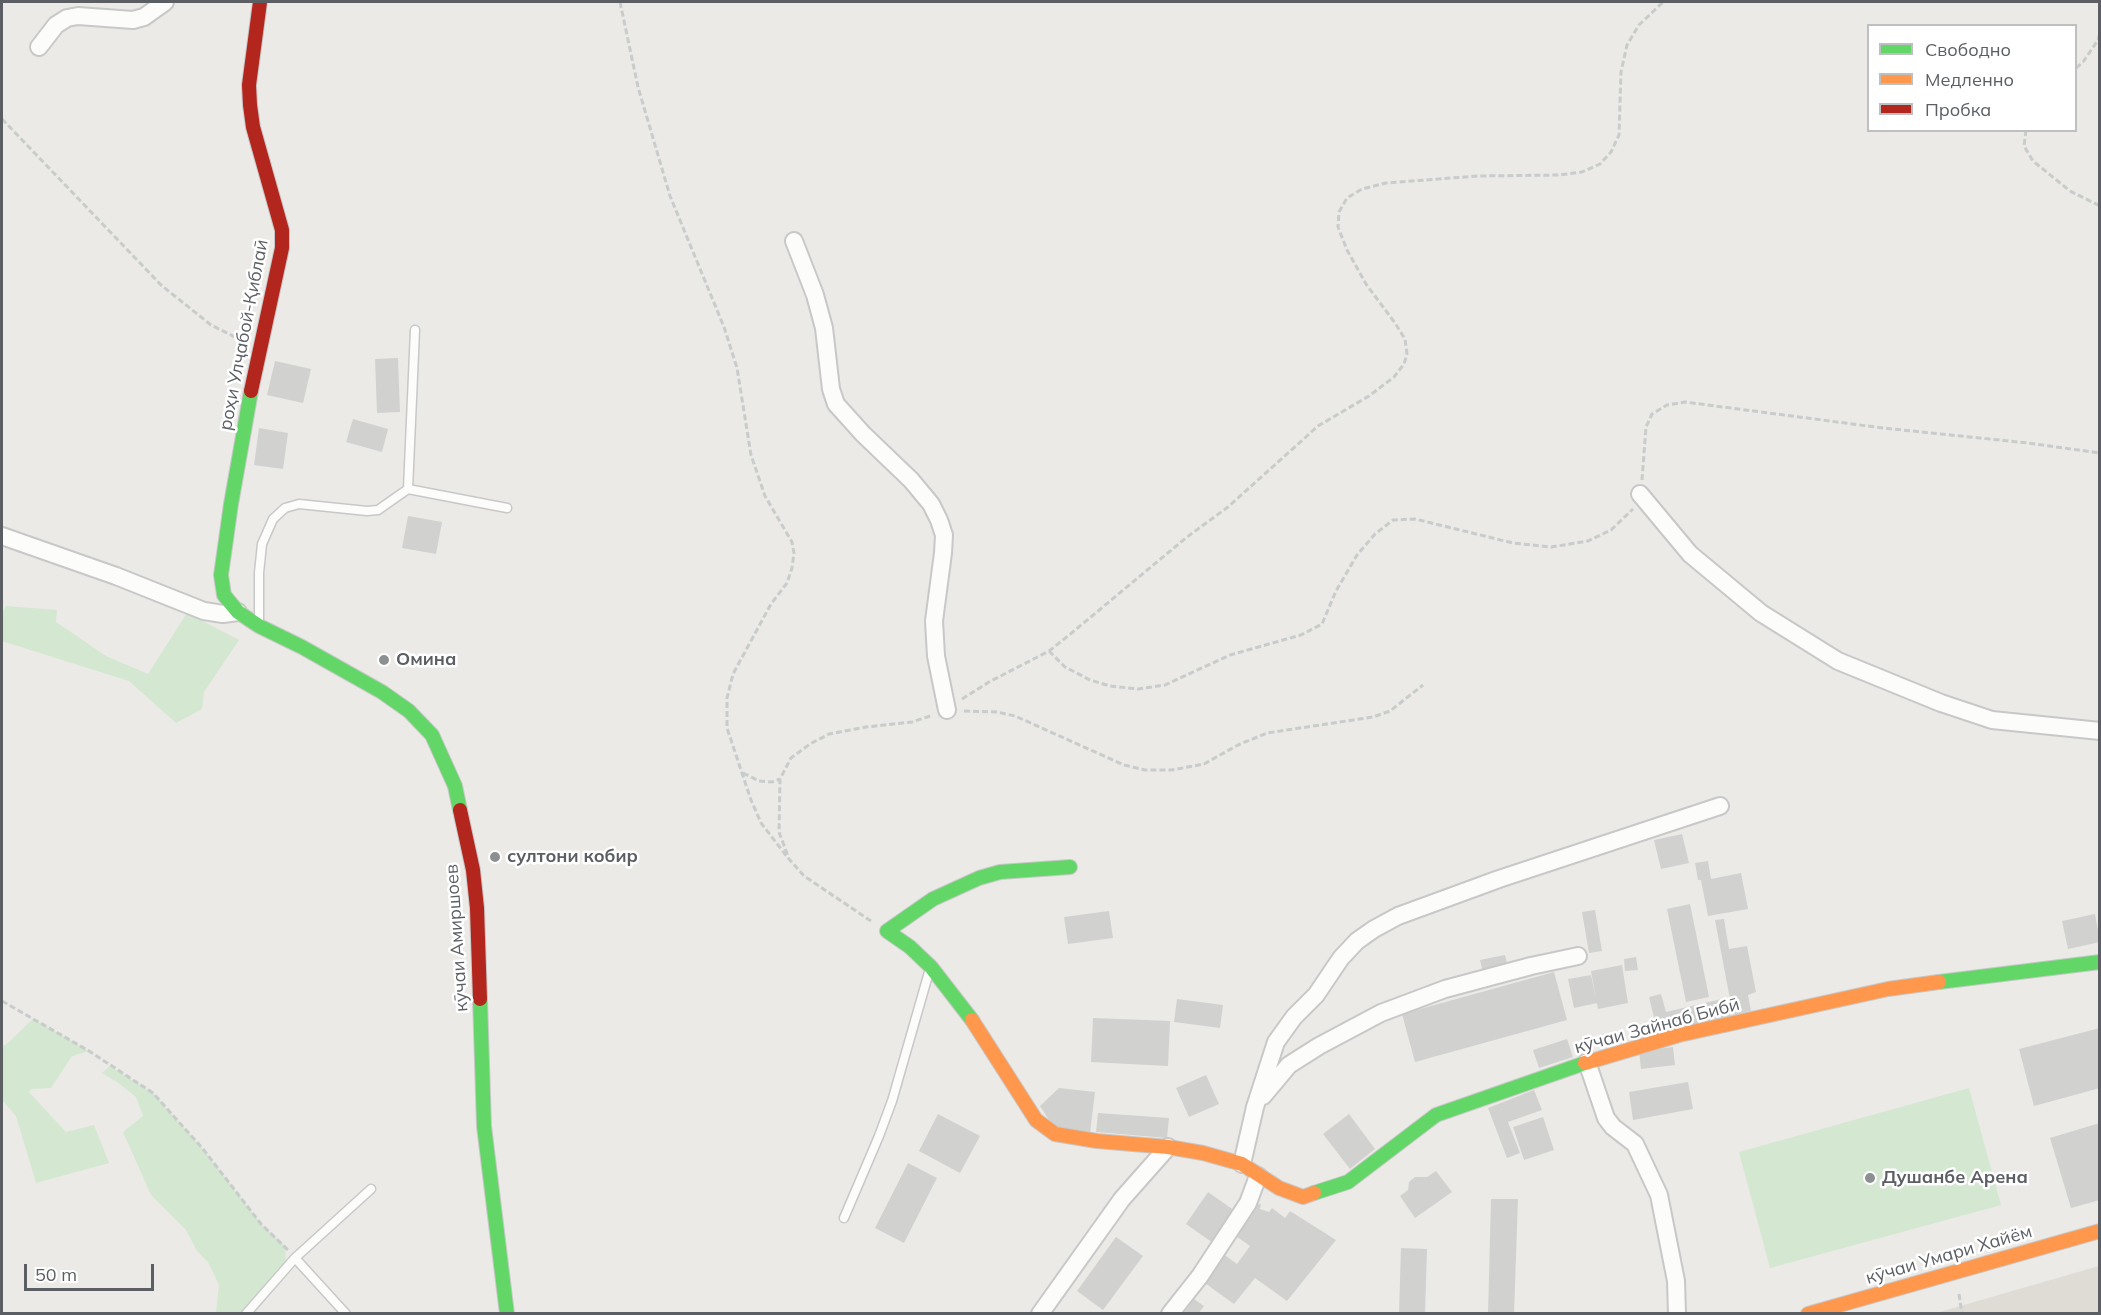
<!DOCTYPE html>
<html>
<head>
<meta charset="utf-8">
<style>
	body { margin:0 }
	#map { position:relative; width:2101px; height:1315px; overflow:hidden; background:#ebeae6; font-family:Mulish,sans-serif }
	canvas { display:block }
	.frame { position:absolute; inset:0; border:3px solid #5b5f63; pointer-events:none }
	.legend { position:absolute; left:1867px; top:24px; width:210px; height:108px; box-sizing:border-box; background:#fff; border:2px solid #bdbfc1; margin:0; padding:8px 10px; list-style:none; font-size:18px; color:#5b5f63 }
	.legend li { display:flex; align-items:center; gap:12px; height:30px }
	.legend b { width:30px; border:2px solid #bdbfc1 }
	.scale { position:absolute; left:24px; top:1264px; width:130px; height:27px; box-sizing:border-box; border:3px solid #5b5f63; border-top:0; padding-left:8px; font-size:18px; line-height:21px; white-space:nowrap; color:#5b5f63; -webkit-text-stroke:4px #fff; paint-order:stroke }
</style>
</head>
<body>
<div id="map">
<canvas width="2101" height="1315"></canvas>
<div class="frame"></div>
<ul class="legend">
<li><b style="height:8px;background:#63d668"></b>Свободно</li>
<li><b style="height:8px;background:#ff974d"></b>Медленно</li>
<li><b style="height:8px;background:#b3261e"></b>Пробка</li>
</ul>
<div class="scale">50 m</div>
</div>
<script>
const g = document.querySelector('canvas').getContext('2d');
g.lineJoin = 'round';
function fill(path, color) { g.fillStyle = color; g.fill(path, 'evenodd'); }
const shape = rows => new Path2D(rows.map(r => 'M' + r).join(''));
function stroke(path, color, width, dash) { g.strokeStyle = color; g.lineWidth = width; g.lineCap = dash ? 'butt' : 'round'; g.setLineDash(dash || []); g.stroke(path); }
function drawText(font, color, halo, rows, align = 'center') {
  g.font = font + ' Mulish,sans-serif'; g.lineWidth = 5; g.setLineDash([]); g.textBaseline = 'middle'; g.strokeStyle = halo; g.fillStyle = color; for (const [text, x, y, turn = 0] of rows) {
    g.save(); g.translate(x, y); g.rotate((+turn || 0) * Math.PI / 180); g.textAlign = isNaN(turn) ? turn : align; if (halo) g.strokeText(text, 0, 0); g.fillText(text, 0, 0); g.restore();
  }
}
fill(shape([
	[2099,1266,2099,1313,1936,1313]
]), '#dedcd5');
fill(shape([
	[6,606,57,610,56,622,106,656,148,674,187,613,239,640,204,692,202,709,176,723,129,681,2,641,2,613],
	[33,1019,89,1051,72,1056,51,1088,31,1089,29,1092,66,1132,94,1125,109,1163,36,1183,16,1116,2,1100,2,1047,9,1042],
	[110,1066,153,1093,203,1149,261,1224,285,1246,286,1270,264,1288,240,1313,216,1313,219,1285,208,1262,197,1251,186,1230,151,1195,123,1132,143,1116,136,1097,117,1082,102,1073],
	[1969,1088,2001,1205,1770,1268,1739,1152]
]), '#d4e7d1');
fill(shape([
	[398,358,400,412,377,413,375,359],
	[275,361,311,369,303,403,267,395],
	[353,419,388,429,382,452,346,442],
	[259,428,288,433,283,469,254,465],
	[408,516,442,522,436,554,402,548],
	[1682,834,1689,863,1661,869,1654,840],
	[1708,861,1711,879,1741,873,1748,909,1708,916,1701,880,1698,880,1695,863],
	[1690,904,1709,997,1686,1002,1667,909],
	[1595,910,1602,951,1589,953,1582,912],
	[1109,911,1113,938,1068,944,1064,917],
	[2095,914,2100,942,2068,949,2062,921],
	[1724,919,1729,949,1747,946,1756,992,1748,995,1751,1011,1733,1015,1715,920],
	[1505,955,1509,972,1484,977,1480,960],
	[1636,957,1638,970,1625,971,1624,959],
	[1622,965,1628,1003,1598,1009,1591,971],
	[1554,972,1567,1020,1415,1062,1402,1014],
	[1591,975,1597,1003,1574,1008,1568,979],
	[1661,994,1666,1012,1726,998,1731,1017,1658,1034,1649,997],
	[1177,999,1223,1005,1220,1028,1174,1022],
	[1093,1018,1170,1021,1168,1066,1091,1062],
	[2100,1028,2100,1088,2034,1106,2019,1049],
	[1567,1039,1573,1057,1539,1068,1533,1050],
	[1673,1047,1675,1065,1641,1069,1639,1051],
	[1206,1075,1219,1104,1189,1117,1176,1088],
	[1688,1082,1693,1109,1633,1120,1629,1092],
	[1059,1088,1095,1092,1090,1133,1054,1128,1040,1106],
	[1534,1090,1542,1110,1508,1122,1520,1153,1507,1158,1488,1108],
	[1098,1113,1169,1118,1167,1138,1096,1132],
	[938,1114,980,1136,960,1173,919,1151],
	[1349,1114,1375,1149,1350,1169,1323,1134],
	[1543,1117,1554,1150,1524,1160,1513,1127],
	[2100,1123,2100,1200,2071,1208,2050,1138],
	[908,1163,937,1178,904,1243,875,1228],
	[1436,1171,1452,1192,1415,1218,1400,1196,1408,1190,1409,1182,1415,1177,1427,1177],
	[1208,1192,1235,1211,1213,1243,1186,1224],
	[1491,1199,1518,1199,1514,1314,1488,1314],
	[1261,1204,1260,1209,1269,1212,1272,1208,1285,1218,1290,1211,1336,1240,1287,1301,1255,1278,1234,1304,1202,1281,1222,1253,1237,1264,1250,1246,1233,1234,1255,1205],
	[1116,1237,1143,1256,1103,1310,1077,1291],
	[1401,1248,1427,1249,1425,1314,1399,1314],
	[1194,1299,1204,1306,1198,1314,1183,1314]
]), '#d1d1cf');
const lane = shape([
	[408,489,507,508],
	[259,623,259,573,262,544,273,519,285,508,299,504,367,511,378,510,408,489,415,330],
	[844,1218,879,1136,892,1101,929,972],
	[295,1258,346,1314],
	[246,1314,295,1258,371,1189]
]);
const street = shape([
	[39,47,56,25,67,18,78,16,133,20,144,17,165,2],
	[794,241,815,295,824,328,831,389,836,404,863,434,911,480,931,504,939,520,944,535,943,553,934,621,936,656,947,710],
	[1640,494,1690,554,1761,613,1838,661,1941,703,1992,720,2100,731],
	[2,536,116,576,204,611,223,614,238,612],
	[1587,1062,1606,1118,1613,1127,1635,1144,1659,1195,1676,1281,1677,1314],
	[1263,1096,1289,1065,1319,1046,1381,1013,1445,989,1531,966,1578,956],
	[1242,1164,1255,1107,1276,1042,1294,1017,1316,995,1341,958,1357,941,1374,929,1398,916,1499,879,1720,806],
	[1040,1314,1122,1199,1168,1147],
	[1170,1314,1200,1276,1248,1203,1258,1176]
]);
const fast = shape([
	[251,391,231,504,221,575,224,595,238,612,259,626,302,647,382,692,409,711,432,735,455,786,460,810],
	[1939,982,2100,962],
	[480,999,484,1126,507,1314],
	[972,1020,931,967,910,947,887,931,933,899,979,878,1000,872,1070,867],
	[1314,1193,1348,1182,1436,1115,1585,1063]
]);
const slow = shape([
	[972,1020,1036,1120,1055,1134,1097,1141,1168,1147,1203,1153,1242,1164,1279,1188,1303,1197,1314,1193],
	[1585,1063,1679,1035,1888,989,1939,982],
	[1808,1314,2100,1231]
]);
const jam = shape([
	[251,391,282,248,282,230,253,127,250,105,249,85,260,2],
	[460,810,473,870,477,908,480,999]
]);
stroke(lane, '#c8c8c8', 11);
stroke(street, '#c8c8c8', 20);
stroke(fast, '#c8c8c8', 16);
stroke(slow, '#c8c8c8', 16);
stroke(jam, '#c8c8c8', 16);
stroke(shape([
	[620,2,638,87,670,196,724,327,737,368,751,455,765,496,792,542,794,553,792,568,787,583,771,604,733,674,727,698,727,728,751,800,761,823,788,858],
	[2076,68,2083,62,2098,40,2100,33],
	[2,119,161,285,211,325,241,340],
	[2026,130,2024,146,2033,161,2070,191,2100,206],
	[1642,480,1646,427,1652,414,1667,405,1685,402,1883,428,2028,443,2100,453],
	[1049,651,1065,667,1090,680,1110,686,1138,689,1165,685,1230,655,1301,635,1322,624,1336,591,1357,555,1375,534,1393,520,1415,519,1513,543,1551,547,1588,541,1611,530,1633,509],
	[962,699,989,682,1049,651,1068,636,1187,537,1228,507,1318,426,1369,396,1394,377,1404,364,1407,354,1405,339,1395,323,1366,284,1347,250,1338,227,1339,212,1347,198,1362,189,1386,183,1478,176,1560,175,1582,172,1600,164,1611,152,1619,135,1621,72,1627,45,1639,25,1663,2],
	[964,711,997,712,1015,716,1124,765,1145,770,1172,770,1204,764,1238,745,1267,733,1373,717,1390,711,1423,685],
	[743,773,759,781,772,782,780,779],
	[871,921,804,876,789,859,779,832,780,779,791,758,810,744,829,734,866,727,912,722,933,715],
	[2,1001,89,1051,153,1093,203,1149,261,1224,288,1250],
	[1959,1294,1962,1314]
]), '#c8ccca', 3, [6, 3]);
stroke(lane, '#fcfcfb', 8);
stroke(street, '#fcfcfb', 16);
stroke(fast, '#63d668', 14);
stroke(slow, '#ff974d', 14);
stroke(jam, '#b3261e', 14);
for (const [x, y, r, color] of [
	[384,660,6,"#8d9091"],
	[495,857,6,"#8d9091"],
	[1870,1178,6,"#8d9091"]
]) { const dot = new Path2D(); dot.arc(x, y, r, 0, 2 * Math.PI); g.fillStyle = color; g.fill(dot); stroke(dot, '#fff', 2); }
drawText('18px', '#5b5f63', '#fff', [
	["роҳи Улҷабой-Қиблаӣ",244,335,-79],
	["кӯчаи Амиршоев",457,938,-94],
	["кӯчаи Зайнаб Бибӣ",1657,1026,-15],
	["кӯчаи Умари Хайём",1949,1255,-16]
]);
drawText('bold 18px', '#5b5f63', '#fff', [
	["Омина",396,660],
	["султони кобир",507,857],
	["Душанбе Арена",1882,1178]
], 'left');
</script>
</body>
</html>
